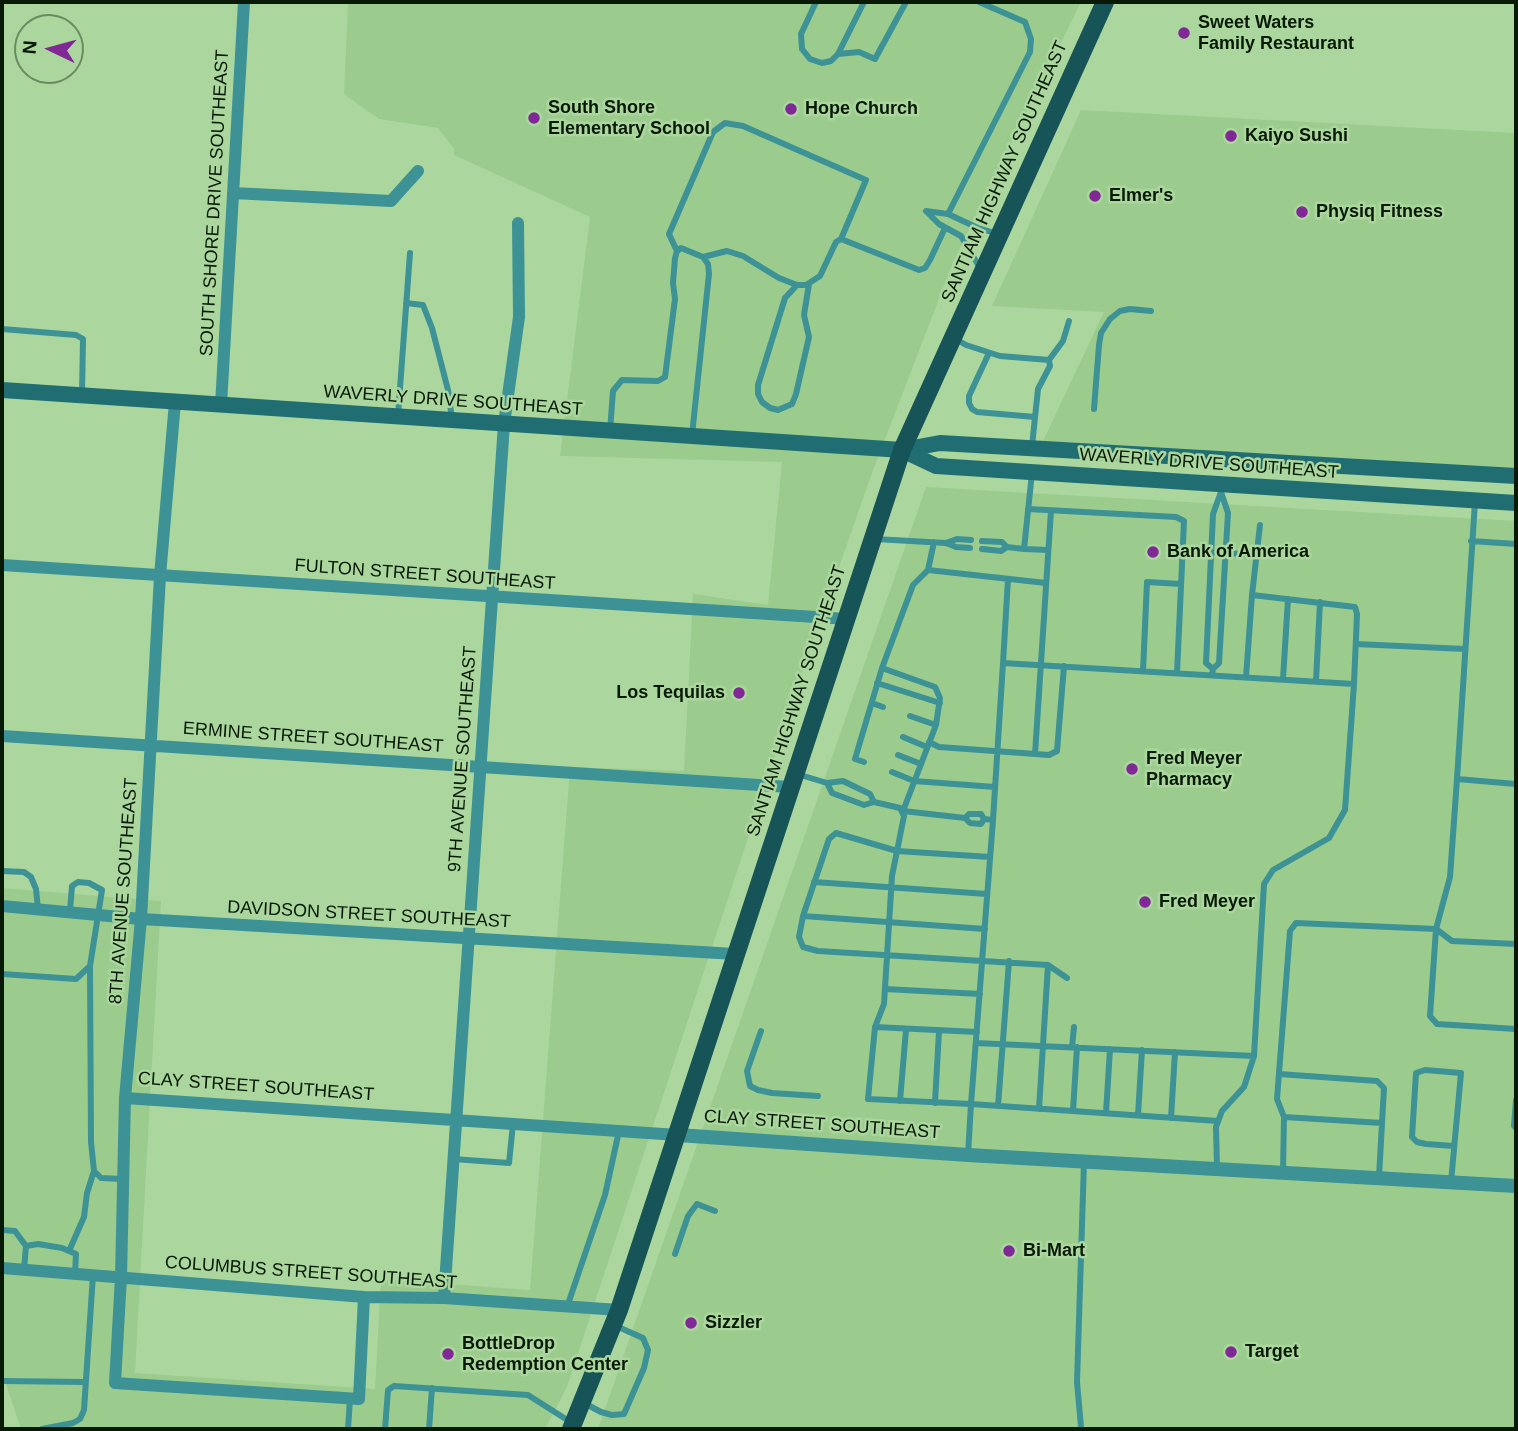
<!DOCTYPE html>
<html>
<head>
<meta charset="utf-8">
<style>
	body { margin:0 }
	#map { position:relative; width:1518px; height:1431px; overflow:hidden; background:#abd79f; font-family:Helvetica,sans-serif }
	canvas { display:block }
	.frame { position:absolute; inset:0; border:4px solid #081905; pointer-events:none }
	.north { position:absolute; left:14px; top:14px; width:70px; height:70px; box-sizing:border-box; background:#abd79f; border:2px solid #6a8b61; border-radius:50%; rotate:275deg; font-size:19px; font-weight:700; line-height:28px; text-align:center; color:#081905 }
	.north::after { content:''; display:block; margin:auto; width:24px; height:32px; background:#802895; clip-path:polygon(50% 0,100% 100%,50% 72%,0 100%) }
</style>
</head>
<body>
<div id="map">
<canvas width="1518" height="1431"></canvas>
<div class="frame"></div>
<div class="north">N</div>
</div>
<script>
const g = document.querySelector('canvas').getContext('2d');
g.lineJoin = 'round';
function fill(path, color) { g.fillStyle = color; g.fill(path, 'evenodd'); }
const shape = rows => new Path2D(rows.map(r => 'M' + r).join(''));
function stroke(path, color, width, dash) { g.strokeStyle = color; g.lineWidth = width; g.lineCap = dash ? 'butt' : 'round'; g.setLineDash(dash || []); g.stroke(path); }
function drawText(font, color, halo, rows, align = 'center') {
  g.font = font + ' Helvetica,sans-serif'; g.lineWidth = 5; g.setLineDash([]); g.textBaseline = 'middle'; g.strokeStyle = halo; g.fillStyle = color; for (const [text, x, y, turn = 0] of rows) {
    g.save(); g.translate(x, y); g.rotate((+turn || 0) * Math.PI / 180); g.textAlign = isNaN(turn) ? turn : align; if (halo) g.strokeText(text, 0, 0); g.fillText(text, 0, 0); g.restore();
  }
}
fill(shape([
	[348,2,1081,2,954,260,872,473,809,653,567,1387,545,1429,21,1429,2,1373,2,888,161,901,135,1373,375,1389,381,1279,530,1290,570,767,684,771,693,594,768,605,782,462,560,456,590,217,454,155,454,149,438,128,379,119,344,94],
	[1081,110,1516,133,1516,471,1043,441,1104,312,992,306],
	[926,487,1516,521,1516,1429,598,1429]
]), '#9bcc8e');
stroke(shape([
	[816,2,801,34,802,49,810,59,822,63,831,61,838,54,864,2],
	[838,54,859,52,875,59,906,2],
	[948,214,1030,52,1031,39,1025,22,979,2],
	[677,251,669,234,713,132,725,123,743,126,866,180,841,239],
	[703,257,727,251,743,256,779,278,797,285,806,285,820,276,836,242,841,239,919,270,925,268,930,260,945,228],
	[980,268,961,236,939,224,926,211,948,214,978,228,998,234],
	[797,285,785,298,758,385,758,394,762,402,770,408,778,410,792,404,796,394,809,337,804,315,809,284],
	[406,303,423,305,432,328,448,390,452,419],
	[2,329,76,335,83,339,82,394],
	[954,338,966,345,1000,356,1049,360,1050,366,1038,389,1032,446],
	[989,353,969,396,969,403,972,409,977,412,1035,417],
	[1049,360,1063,341,1069,321],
	[1094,409,1099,345,1101,333,1110,319,1120,311,1130,309,1151,311],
	[398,415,410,253],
	[610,431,613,391,622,380,658,381,665,377,675,299,673,283,675,258,677,251,681,248,703,257,708,264,709,274,692,435],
	[1032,473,1024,549,1048,550],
	[1475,502,1457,779,1516,784],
	[1028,509,1176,517,1184,521,1177,673],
	[1260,525,1252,595,1355,607,1357,614,1354,684],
	[875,539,946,543,956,547,970,548],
	[982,541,1002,542,1007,547],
	[1471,541,1516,544],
	[934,542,928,570,913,585,882,668,935,687,940,698,936,725,903,811,965,818],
	[946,543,957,539,971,540],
	[982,549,1001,551,1007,547,1024,549],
	[1183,550,1256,555],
	[928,570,1046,583],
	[1008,579,1003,663,1354,684,1345,810,1329,838,1273,870,1264,884,1254,1056,1244,1087,1222,1111,1216,1127,1217,1168],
	[1356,644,1465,649],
	[1143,671,1147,582,1181,584],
	[1212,675,1213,669,1219,663,1228,513,1221,492,1213,514,1206,663,1213,669],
	[1246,677,1252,595],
	[1283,679,1288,599],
	[1316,681,1320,602],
	[877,683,940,703],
	[872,703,883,707],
	[910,716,936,725],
	[903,737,927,747],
	[929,742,939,747,1049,755,1057,751,1064,666],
	[1035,754,1051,511],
	[898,755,921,764],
	[864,762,855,759,882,668],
	[892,772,914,781,995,787],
	[797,774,827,783,843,781,870,794,874,802],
	[1457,779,1450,877,1436,929,1430,1016,1437,1024,1516,1029],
	[827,783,832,793,864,805,874,802,900,808,904,816,892,876,884,1004,875,1027,868,1099,971,1104,968,1155],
	[984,819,981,824,970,823,965,818,969,814,981,814,984,819,993,820,971,1104,1218,1121],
	[993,820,1003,663],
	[990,857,897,851,836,833,829,839,803,916,799,937,803,947,818,951,1048,965,1039,1109],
	[2,871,24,872,31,877,36,889,38,909],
	[814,882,987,894],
	[803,916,985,929],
	[1048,965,1067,978],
	[90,966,91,1142,94,1171,101,1178,122,1179],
	[2,974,76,979,90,966,102,890,89,883,78,882,72,886,70,911],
	[885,989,980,994],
	[875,1027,977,1032],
	[761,1031,747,1071,750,1086,758,1090,772,1093,818,1096],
	[976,1043,1254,1056],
	[1072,1047,1074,1027],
	[1279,1074,1377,1081,1384,1088,1382,1123],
	[1516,1100,1514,1126,1516,1128],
	[900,1101,906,1030],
	[935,1103,939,1031],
	[998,1106,1009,961],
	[1073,1111,1077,1047],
	[1106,1113,1110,1049],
	[1138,1115,1142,1050],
	[1284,1117,1382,1123,1379,1177],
	[1171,1118,1175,1052],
	[453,1159,509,1163,513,1124],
	[1283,1172,1284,1117,1277,1099,1290,931,1296,923,1436,929,1452,941,1516,944],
	[1451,1182,1461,1073,1425,1070,1416,1073,1412,1137,1417,1142,1426,1144,1454,1146],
	[2,1230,15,1231,26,1246],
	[69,1251,84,1217,87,1193,94,1171],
	[675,1254,688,1216,697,1204,715,1211],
	[24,1270,26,1246,38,1244,62,1248,76,1254,75,1274],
	[567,1307,605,1195,619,1131],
	[2,1381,85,1382],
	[584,1403,601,1412,612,1415,624,1414,644,1368,648,1350,643,1338,616,1326],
	[1081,1427,1077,1382,1084,1162],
	[42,1429,73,1423,80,1419,84,1410,93,1275],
	[348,1429,350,1399],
	[385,1429,388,1390,394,1386,528,1395,572,1423],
	[429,1429,432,1388]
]), '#3d9296', 6);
stroke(shape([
	[233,193,391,201,418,171],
	[175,402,160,576,141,919,125,1098,121,1277,115,1383,359,1399,364,1297],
	[221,405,244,2],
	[2,565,847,619],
	[2,736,790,787],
	[2,906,141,919,735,954],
	[125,1098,678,1135],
	[2,1268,364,1297,444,1298,619,1310],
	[444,1298,504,424,519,317,518,223]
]), '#3d9296', 12);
stroke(shape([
	[678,1135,968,1155,1516,1186]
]), '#3d9296', 14);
stroke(shape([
	[2,390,902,450,940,443,1516,476],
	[902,450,936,466,1516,503]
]), '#206e72', 16);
stroke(shape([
	[571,1429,619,1310,902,450,1105,2]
]), '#165457', 18);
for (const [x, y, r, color] of [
	[1184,33,7,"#802895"],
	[791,109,7,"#802895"],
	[534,118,7,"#802895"],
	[1231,136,7,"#802895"],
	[1095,196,7,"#802895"],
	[1302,212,7,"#802895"],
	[1153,552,7,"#802895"],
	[739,693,7,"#802895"],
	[1132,769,7,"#802895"],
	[1145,902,7,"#802895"],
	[1009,1251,7,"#802895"],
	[691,1323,7,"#802895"],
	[1231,1352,7,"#802895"],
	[448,1354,7,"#802895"]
]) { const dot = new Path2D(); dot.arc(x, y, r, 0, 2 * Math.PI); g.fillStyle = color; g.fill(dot); stroke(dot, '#abd79f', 2.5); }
drawText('bold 18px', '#081905', '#abd79f', [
	["Sweet Waters",1198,23],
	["Family Restaurant",1198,44],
	["South Shore",548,108],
	["Elementary School",548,129],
	["Hope Church",805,109],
	["Kaiyo Sushi",1245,136],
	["Elmer's",1109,196],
	["Physiq Fitness",1316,212],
	["Bank of America",1167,552],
	["Los Tequilas",725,693,"right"],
	["Fred Meyer",1146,759],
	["Pharmacy",1146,780],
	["Fred Meyer",1159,902],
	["Bi-Mart",1023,1251],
	["Sizzler",705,1323],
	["BottleDrop",462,1344],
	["Redemption Center",462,1365],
	["Target",1245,1352]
], 'left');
drawText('18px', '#081905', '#abd79f', [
	["SANTIAM HIGHWAY SOUTHEAST",1005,172,-66],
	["SOUTH SHORE DRIVE SOUTHEAST",215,203,-87],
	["WAVERLY DRIVE SOUTHEAST",453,401,4],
	["WAVERLY DRIVE SOUTHEAST",1209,464,4],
	["FULTON STREET SOUTHEAST",425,575,4],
	["SANTIAM HIGHWAY SOUTHEAST",797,701,-72],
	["ERMINE STREET SOUTHEAST",313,738,4],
	["9TH AVENUE SOUTHEAST",463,759,-86],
	["8TH AVENUE SOUTHEAST",124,891,-86],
	["DAVIDSON STREET SOUTHEAST",369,915,3],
	["CLAY STREET SOUTHEAST",256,1087,4],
	["CLAY STREET SOUTHEAST",822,1125,4],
	["COLUMBUS STREET SOUTHEAST",311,1273,4]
]);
</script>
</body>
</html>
